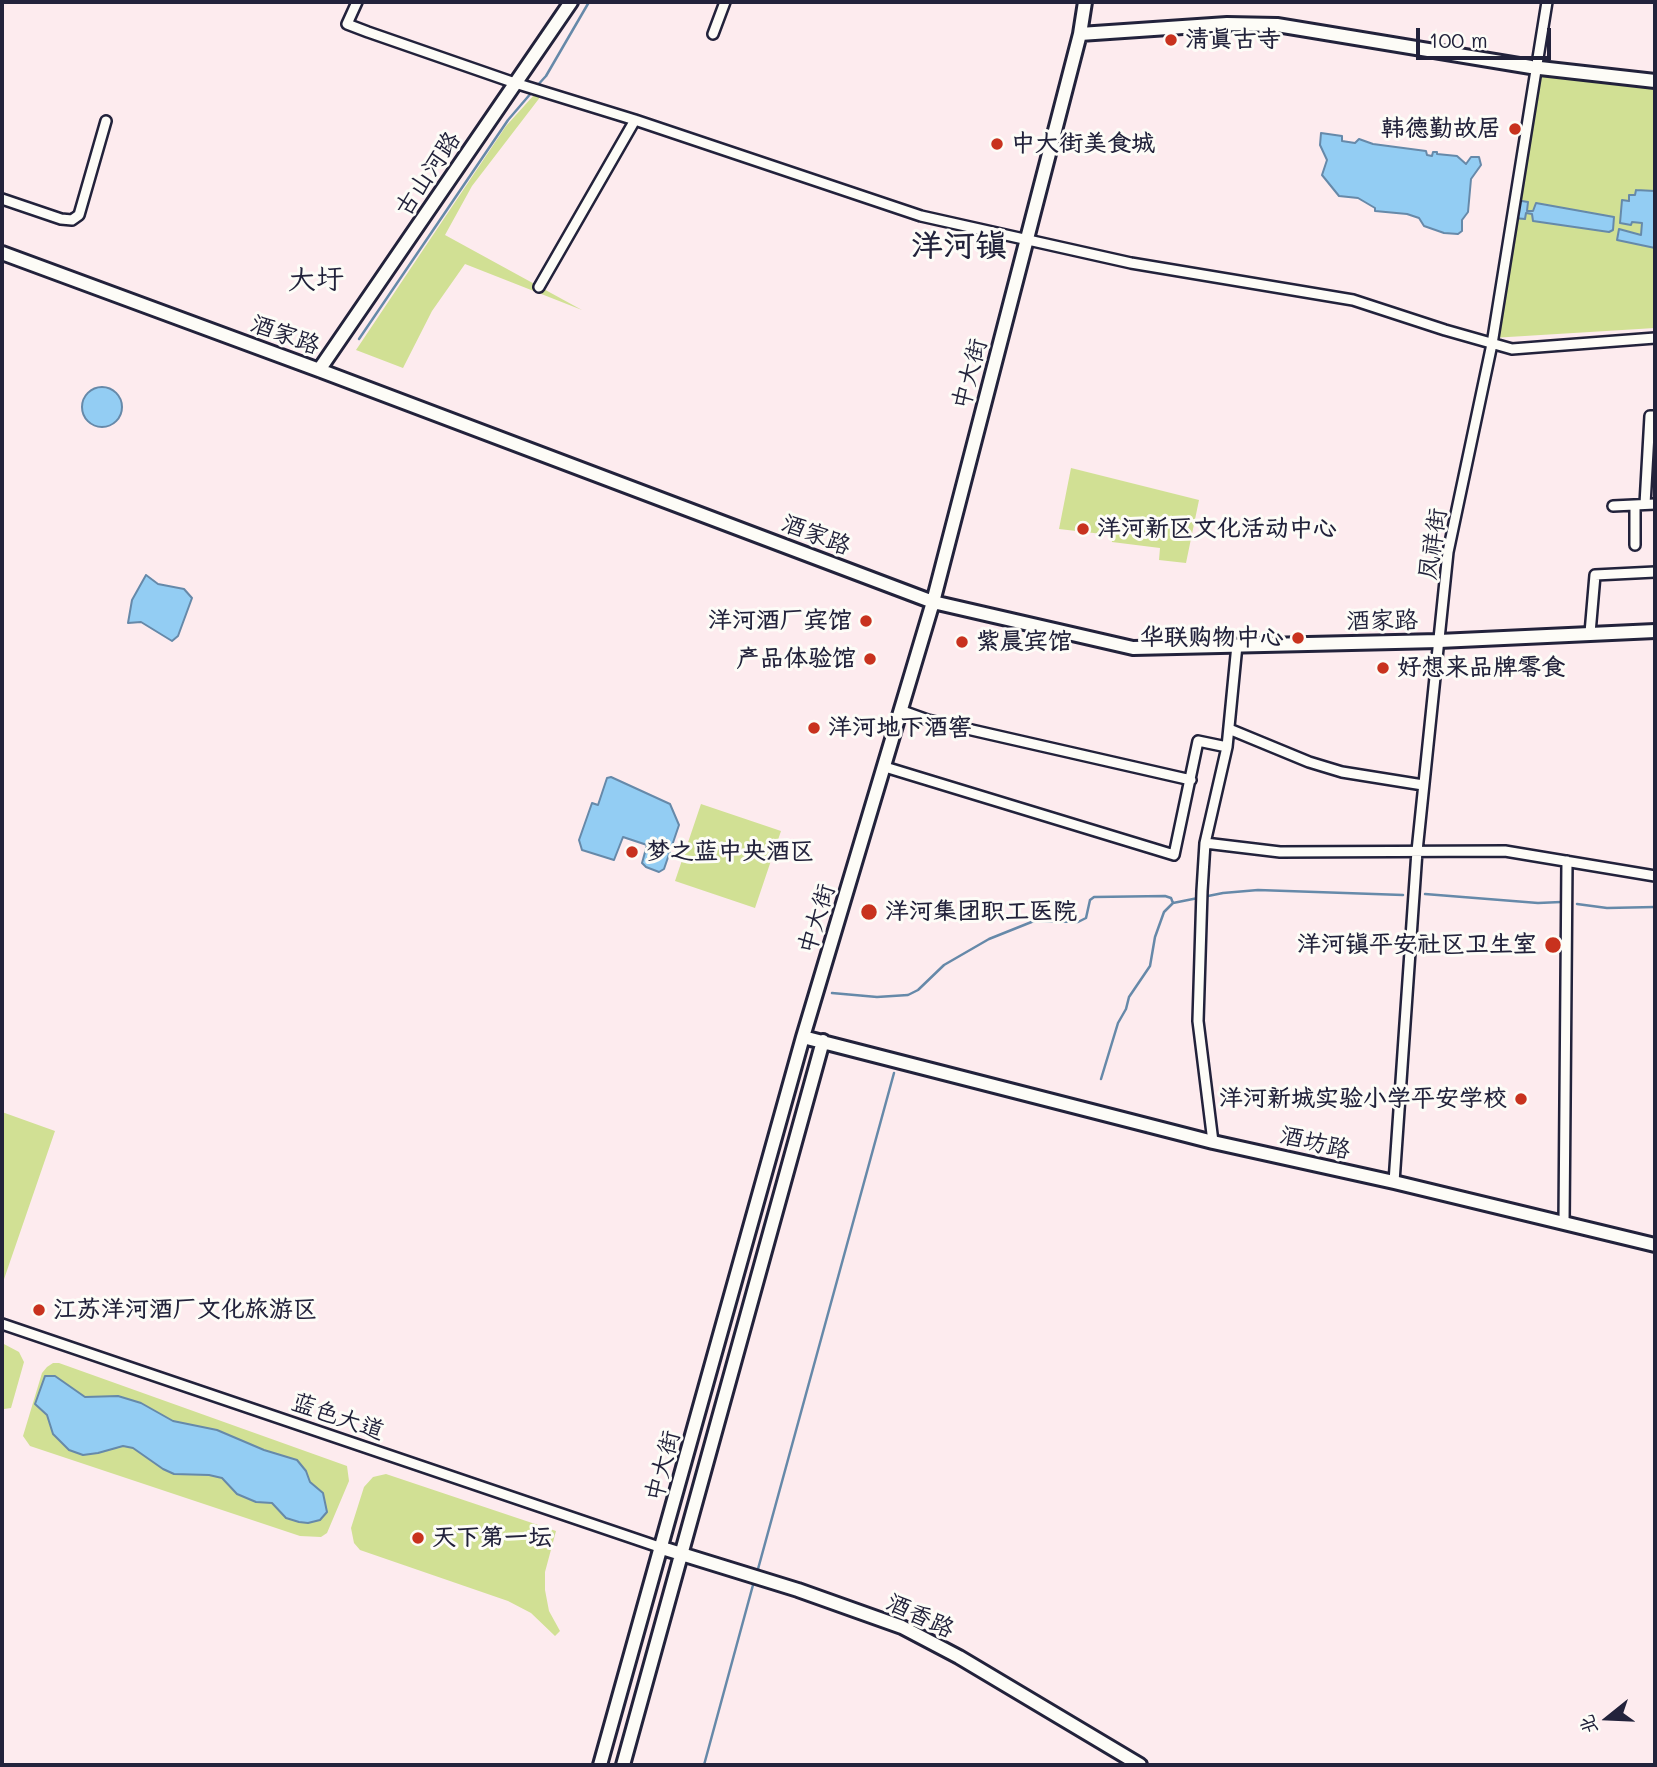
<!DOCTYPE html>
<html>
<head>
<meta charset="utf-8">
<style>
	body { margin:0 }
	#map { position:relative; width:1657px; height:1767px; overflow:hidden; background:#fdebee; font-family:Mali,"LXGW WenKai TC",sans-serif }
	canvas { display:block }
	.frame { position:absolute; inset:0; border:4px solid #22223b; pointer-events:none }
	.north { position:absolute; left:1573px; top:1683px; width:70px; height:70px; -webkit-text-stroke:5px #fdfcf7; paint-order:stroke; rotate:252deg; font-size:19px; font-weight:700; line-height:28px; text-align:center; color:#22223b }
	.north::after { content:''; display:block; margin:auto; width:24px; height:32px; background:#22223b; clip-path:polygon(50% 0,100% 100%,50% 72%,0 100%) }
	.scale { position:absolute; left:1416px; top:28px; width:135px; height:32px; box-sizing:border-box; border:4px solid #22223b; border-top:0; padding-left:9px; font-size:21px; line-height:24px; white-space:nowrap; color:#22223b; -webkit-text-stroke:5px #fdfcf7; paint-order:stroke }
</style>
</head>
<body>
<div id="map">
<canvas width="1657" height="1767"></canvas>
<div class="frame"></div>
<div class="north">北</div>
<div class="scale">100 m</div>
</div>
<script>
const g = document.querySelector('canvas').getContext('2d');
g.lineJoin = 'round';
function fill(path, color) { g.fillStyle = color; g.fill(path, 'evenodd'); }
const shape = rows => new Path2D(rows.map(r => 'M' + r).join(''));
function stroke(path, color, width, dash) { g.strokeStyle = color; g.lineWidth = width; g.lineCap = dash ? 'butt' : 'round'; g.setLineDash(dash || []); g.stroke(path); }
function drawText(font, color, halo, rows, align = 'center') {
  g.font = font + ' Mali,"LXGW WenKai TC",sans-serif'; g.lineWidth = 6; g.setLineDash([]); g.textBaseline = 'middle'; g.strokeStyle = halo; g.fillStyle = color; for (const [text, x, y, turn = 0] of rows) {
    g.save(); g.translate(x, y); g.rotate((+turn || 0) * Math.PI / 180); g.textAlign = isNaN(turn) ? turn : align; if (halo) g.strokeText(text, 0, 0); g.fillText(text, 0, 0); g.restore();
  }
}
fill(shape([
	[1544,76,1655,89,1655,328,1492,338,1534,77],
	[534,95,541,96,472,186,445,235,582,310,465,264,432,311,403,368,356,350,506,126],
	[1071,468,1199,500,1186,563,1159,560,1160,548,1112,542,1111,535,1059,529],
	[701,804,781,831,755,908,675,881],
	[2,1112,55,1131,2,1285],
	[2,1343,19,1352,24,1362,11,1408,4,1409,2,1408],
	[53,1363,59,1363,347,1466,349,1481,327,1533,321,1537,300,1536,30,1446,23,1436,42,1373,47,1367],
	[386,1474,556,1531,545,1572,545,1590,549,1611,560,1631,555,1636,531,1613,508,1601,360,1550,354,1543,351,1528,364,1487,373,1477]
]), '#d1e094');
const water = shape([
	[1321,133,1342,136,1342,141,1355,143,1359,139,1373,144,1426,151,1427,155,1432,156,1433,152,1437,152,1437,154,1457,156,1466,164,1471,157,1479,157,1481,165,1471,179,1468,212,1462,220,1462,231,1458,234,1444,233,1424,226,1419,218,1407,214,1375,211,1375,208,1358,198,1339,196,1322,175,1327,160,1320,145,1321,133],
	[1636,190,1655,191,1655,248,1617,240,1619,229,1641,235,1642,223,1632,222,1631,225,1620,223,1622,200,1629,201,1629,195,1635,195,1636,190],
	[1516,200,1528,202,1527,211,1533,211,1536,203,1614,217,1613,230,1609,232,1533,221,1532,214,1526,213,1525,219,1514,218,1516,200],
	'82 407a20 20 0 1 1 40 0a20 20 0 1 1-40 0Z',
	[146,575,158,584,184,589,192,598,178,636,172,641,141,622,128,623,132,600,146,575],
	[611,777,670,804,679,825,664,869,659,872,646,867,642,863,647,845,623,837,614,860,582,850,579,840,592,803,598,805,607,778,611,777],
	[45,1376,55,1376,85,1397,118,1396,141,1403,173,1421,217,1430,264,1450,297,1460,306,1471,310,1482,323,1493,327,1512,320,1520,308,1523,299,1522,286,1518,272,1503,256,1502,237,1494,222,1478,209,1475,174,1474,163,1469,133,1448,123,1446,98,1453,83,1455,69,1450,53,1434,47,1415,35,1404,45,1376]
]);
fill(water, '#93cdf3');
stroke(water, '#6689a9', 2);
stroke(shape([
	[536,87,546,76,589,2],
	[359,339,508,120,532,92],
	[1425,894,1538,903,1561,902],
	[1577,904,1607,908,1655,907],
	[832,993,877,997,908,995,918,990,944,965,989,939,1034,921,1078,922,1086,918,1090,900,1094,897,1165,896,1171,898,1173,903],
	[1101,1079,1118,1023,1126,1009,1129,997,1150,966,1155,937,1164,912,1173,903,1223,893,1258,890,1403,895],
	[758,1569,894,1073],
	[704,1765,753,1585]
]), '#6689a9', 2.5);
const street = shape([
	[357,2,347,24,368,32,515,83,635,120,921,216,1131,263,1353,300,1445,330,1512,349,1655,338],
	[713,34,725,2],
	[2,199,61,219,72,220,79,215,106,121],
	[539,287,635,120],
	[1645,504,1650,416,1655,416],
	[1635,505,1635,545],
	[1613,506,1655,504],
	[1590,633,1595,575,1655,572],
	[900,710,928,720,1191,780],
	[1229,729,1309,762,1342,772,1423,785],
	[885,767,1174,855,1198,741,1227,747],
	[1205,843,1280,852,1505,851,1655,876],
	[1213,1142,1198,1021,1202,891,1205,843,1227,747,1237,645],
	[1394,1182,1417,851,1448,552,1492,344,1547,2],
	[1564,1223,1567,861],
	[2,1324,662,1548]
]);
const secondary = shape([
	[1080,34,1227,24,1277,25,1531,67,1655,81],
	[2,253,319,370,933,602,1133,648,1439,641,1655,631],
	[319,370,571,2],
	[803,1037,1213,1142,1394,1182,1655,1245],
	[662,1548,798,1590,902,1627,959,1657,1140,1765],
	[600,1765,803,1037,933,602,1080,34,1085,2],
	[623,1765,823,1041]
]);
stroke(street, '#22223b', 14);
stroke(secondary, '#22223b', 18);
stroke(street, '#fdfcf7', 9);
stroke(secondary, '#fdfcf7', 12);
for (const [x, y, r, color] of [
	[1171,40,7,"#c8321e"],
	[1515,129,7,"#c8321e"],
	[997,144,7,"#c8321e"],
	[1083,529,7,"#c8321e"],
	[866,621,7,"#c8321e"],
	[1298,638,7,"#c8321e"],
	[962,642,7,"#c8321e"],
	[870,659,7,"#c8321e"],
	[1383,668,7,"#c8321e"],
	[814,728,7,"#c8321e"],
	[632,852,7,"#c8321e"],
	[869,912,9,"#c8321e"],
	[1553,945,9,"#c8321e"],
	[1521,1099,7,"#c8321e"],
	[39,1310,7,"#c8321e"],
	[418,1538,7,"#c8321e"]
]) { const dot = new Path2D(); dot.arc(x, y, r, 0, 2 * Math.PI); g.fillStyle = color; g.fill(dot); stroke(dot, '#fdfcf7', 2.5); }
drawText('bold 24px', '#22223b', '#fdfcf7', [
	["清真古寺",1185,40],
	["韩德勤故居",1501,129,"right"],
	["中大街美食城",1011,144],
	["洋河新区文化活动中心",1097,529],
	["洋河酒厂宾馆",852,621,"right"],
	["华联购物中心",1284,638,"right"],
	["紫晨宾馆",976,642],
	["产品体验馆",856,659,"right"],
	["好想来品牌零食",1397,668],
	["洋河地下酒窖",828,728],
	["梦之蓝中央酒区",646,852],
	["洋河集团职工医院",885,912],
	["洋河镇平安社区卫生室",1537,945,"right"],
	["洋河新城实验小学平安学校",1507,1099,"right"],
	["江苏洋河酒厂文化旅游区",53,1310],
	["天下第一坛",432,1538]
], 'left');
drawText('24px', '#22223b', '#fdfcf7', [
	["古山河路",428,174,-56],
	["酒家路",285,335,20],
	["中大街",970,374,-75],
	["酒家路",816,535,21],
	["凤祥街",1433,544,-81],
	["酒家路",1382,621,-1],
	["中大街",817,919,-73],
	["酒坊路",1315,1143,13],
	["蓝色大道",338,1417,19],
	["中大街",663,1466,-75],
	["酒香路",920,1616,25]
]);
drawText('28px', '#22223b', '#fdfcf7', [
	["大圩",316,280]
]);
drawText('bold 32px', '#22223b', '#fdfcf7', [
	["洋河镇",959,246]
]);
</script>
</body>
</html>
